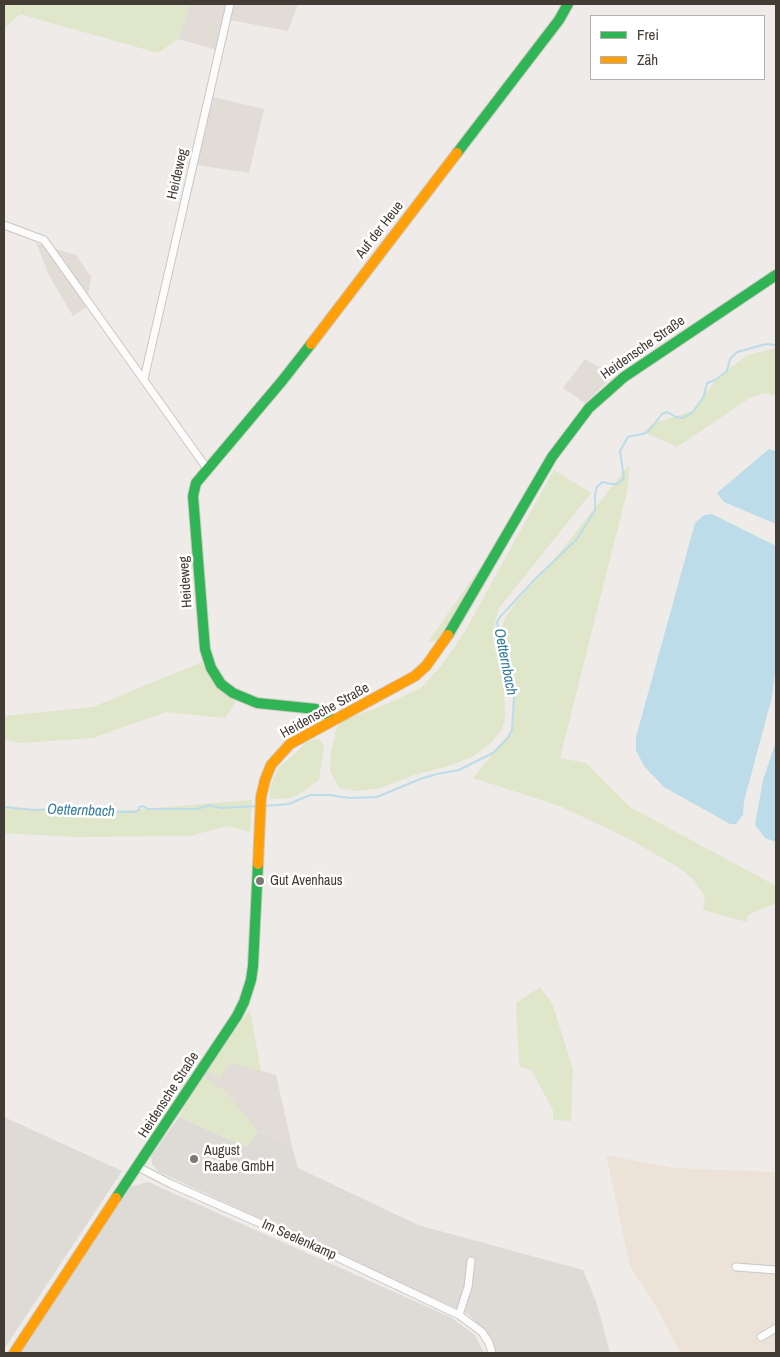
<!DOCTYPE html>
<html>
<head>
<meta charset="utf-8">
<style>
	body { margin:0 }
	#map { position:relative; width:780px; height:1357px; overflow:hidden; background:#eeebe8; font-family:"Archivo Narrow",sans-serif }
	canvas { display:block }
	.frame { position:absolute; inset:0; border:5px solid #423c35; pointer-events:none }
	.legend { position:absolute; left:590px; top:15px; width:175px; height:65px; box-sizing:border-box; background:#fff; border:1px solid #b3b1ae; margin:0; padding:6px 9px; list-style:none; font-size:15px; color:#423c35 }
	.legend li { display:flex; align-items:center; gap:10px; height:25px }
	.legend b { width:25px; border:1px solid #b3b1ae }
</style>
</head>
<body>
<div id="map">
<canvas width="780" height="1357"></canvas>
<div class="frame"></div>
<ul class="legend">
<li><b style="height:6px;background:#30b455"></b>Frei</li>
<li><b style="height:6px;background:#ff9f0a"></b>Zäh</li>
</ul>
</div>
<script>
const g = document.querySelector('canvas').getContext('2d');
g.lineJoin = 'round';
function fill(path, color) { g.fillStyle = color; g.fill(path, 'evenodd'); }
const shape = rows => new Path2D(rows.map(r => 'M' + r).join(''));
function stroke(path, color, width, dash) { g.strokeStyle = color; g.lineWidth = width; g.lineCap = dash ? 'butt' : 'round'; g.setLineDash(dash || []); g.stroke(path); }
function drawText(font, color, halo, rows, align = 'center') {
  g.font = font + ' "Archivo Narrow",sans-serif'; g.lineWidth = 5; g.setLineDash([]); g.textBaseline = 'middle'; g.strokeStyle = halo; g.fillStyle = color; for (const [text, x, y, turn = 0] of rows) {
    g.save(); g.translate(x, y); g.rotate((+turn || 0) * Math.PI / 180); g.textAlign = isNaN(turn) ? turn : align; if (halo) g.strokeText(text, 0, 0); g.fillText(text, 0, 0); g.restore();
  }
}
fill(shape([
	[190,4,227,4,217,50,178,39],
	[234,4,298,4,288,31,230,20],
	[213,97,264,109,249,173,197,165],
	[36,243,76,255,91,277,88,295,93,303,73,316,50,277],
	[585,359,614,375,585,403,563,388],
	[231,1062,276,1075,292,1146,258,1132,225,1092,202,1076,206,1070,219,1077]
]), '#e1dcd5');
fill(shape([
	[606,1155,673,1168,776,1172,776,1353,680,1353,657,1308,630,1266]
]), '#ede2d8');
fill(shape([
	[4,1117,122,1171,4,1349],
	[179,1117,246,1147,258,1132,292,1146,298,1168,418,1225,583,1270,597,1304,610,1353,495,1353,492,1338,468,1314,159,1172,152,1164,151,1156],
	[148,1182,450,1317,475,1335,484,1353,20,1353,79,1261,130,1187]
]), '#dedad6');
fill(shape([
	[4,4,190,4,178,39,158,53,20,14,4,29],
	[776,348,776,395,765,393,751,397,677,447,644,432,652,424,692,411,719,376,748,355],
	[629,465,628,488,560,758,586,763,630,807,776,886,776,903,748,915,747,922,703,910,705,897,694,880,681,869,631,840,560,806,473,778,513,729,515,686,500,632,505,618,517,601,560,552],
	[554,470,591,493,499,608,492,635,504,685,505,717,502,729,491,743,472,757,448,766,411,776,381,788,356,791,340,788,330,772,331,752,336,730,341,721,387,704,421,688,442,665,464,633],
	[501,556,454,638,428,642,479,569],
	[202,662,210,677,226,695,236,702,225,718,166,712,93,738,19,743,4,740,4,716,93,707],
	[319,739,324,745,319,780,307,789,292,798,270,799,270,787,278,769,308,741],
	[252,800,250,832,228,826,189,836,75,837,4,833,4,809,130,810],
	[540,987,552,1003,573,1069,571,1121,553,1120,553,1110,531,1070,520,1067,519,1062,516,1003],
	[250,1010,261,1071,231,1062,219,1077,206,1070],
	[202,1076,225,1092,258,1132,246,1147,179,1117]
]), '#dfe6ca');
fill(shape([
	[769,449,776,451,776,524,724,502,717,493],
	[712,514,776,546,776,663,772,697,744,801,743,815,736,824,730,824,664,787,644,766,636,750,636,737,695,523,704,515],
	[776,741,776,842,765,838,755,825,763,780]
]), '#bcdce9');
stroke(shape([
	[264,806,289,804,310,795,329,795,350,798,377,797,420,779,437,774,459,770,493,753,507,739,512,730,514,698,502,653,497,622,500,617,535,579,577,539,595,510,595,494,597,487,602,482,611,484,618,484,624,478,620,451,628,437,646,433,653,426,662,414,667,412,676,417,683,418,693,412,704,396,707,383,715,380,727,371,730,359,737,352,766,344,776,345],
	[4,807,35,810,49,809,67,812,80,811,96,814,114,812,135,812,139,810,139,807,143,806,148,809,197,809,210,805,220,808,257,806]
]), '#bcdce9', 2);
const street = shape([
	[4,225,44,240,208,470],
	[144,379,230,4],
	[138,1167,171,1184,339,1258,459,1315,482,1332,489,1343,492,1353],
	[736,1267,776,1270],
	[459,1315,468,1287,471,1261],
	[761,1337,776,1328]
]);
const fast = shape([
	[457,153,559,20,568,4],
	[311,344,282,381,196,483,193,496,205,649,211,668,221,684,233,693,257,703,316,709,328,715,331,721],
	[448,635,552,457,589,408,624,377,776,275],
	[116,1198,237,1016,244,1002,251,980,253,966,258,864]
]);
const slow = shape([
	[311,344,457,153],
	[258,864,261,797,265,780,271,765,290,744,415,676,426,666,448,635],
	[14,1353,116,1198]
]);
stroke(street, '#cac7c4', 9);
stroke(fast, '#cfcac2', 12);
stroke(slow, '#cfcac2', 12);
stroke(street, '#fcfcfc', 7);
stroke(fast, '#30b455', 10);
stroke(slow, '#ff9f0a', 10);
for (const [x, y, r, color] of [
	[260,881,5,"#7e7974"],
	[194,1159,5,"#7e7974"]
]) { const dot = new Path2D(); dot.arc(x, y, r, 0, 2 * Math.PI); g.fillStyle = color; g.fill(dot); stroke(dot, '#fff', 2); }
drawText('14px', '#423c35', '#fff', [
	["Heideweg",178,174,-77],
	["Auf der Heue",380,230,-52],
	["Heidensche Straße",643,348,-35],
	["Heideweg",186,582,-94],
	["Heidensche Straße",325,711,-29],
	["Heidensche Straße",169,1095,-57],
	["Im Seelenkamp",299,1240,24]
]);
drawText('14px', '#423c35', '#fff', [
	["Gut Avenhaus",270,881],
	["August",204,1151],
	["Raabe GmbH",204,1167]
], 'left');
drawText('italic 15px', '#367d9d', '#fff', [
	["Oetternbach",505,662,79],
	["Oetternbach",81,811,2]
]);
</script>
</body>
</html>
